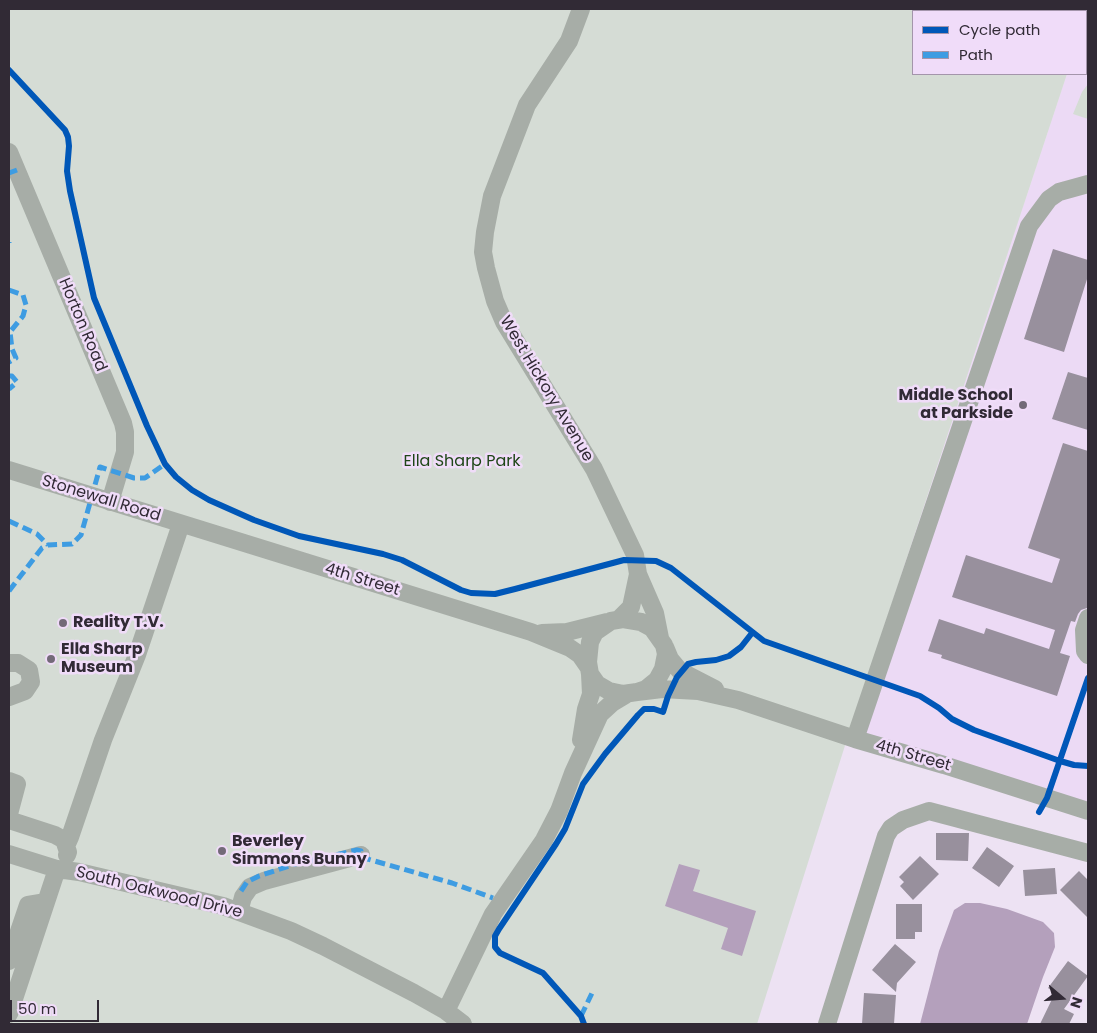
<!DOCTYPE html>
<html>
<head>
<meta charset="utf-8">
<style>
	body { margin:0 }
	#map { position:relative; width:1097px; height:1033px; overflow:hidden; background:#ede2f3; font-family:Poppins,sans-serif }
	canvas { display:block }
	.frame { position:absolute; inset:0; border:10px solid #312a35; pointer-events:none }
	.legend { position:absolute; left:912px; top:10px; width:175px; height:65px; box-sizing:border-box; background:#f0dcf9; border:1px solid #a495ab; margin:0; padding:6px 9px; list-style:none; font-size:15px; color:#312a35 }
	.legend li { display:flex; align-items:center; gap:10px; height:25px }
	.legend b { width:25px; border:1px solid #a495ab }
	.north { position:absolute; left:1037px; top:973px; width:50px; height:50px; -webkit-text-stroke:4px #f0dcf9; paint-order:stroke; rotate:108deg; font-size:14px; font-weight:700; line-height:20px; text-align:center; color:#312a35 }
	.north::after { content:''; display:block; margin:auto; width:18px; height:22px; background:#312a35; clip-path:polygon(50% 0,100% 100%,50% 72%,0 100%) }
	.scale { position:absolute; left:10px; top:1000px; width:89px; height:22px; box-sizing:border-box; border:2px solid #312a35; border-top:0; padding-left:6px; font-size:15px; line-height:18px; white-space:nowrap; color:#312a35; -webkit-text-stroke:4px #f0dcf9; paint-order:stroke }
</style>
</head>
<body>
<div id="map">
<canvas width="1097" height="1033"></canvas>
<div class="frame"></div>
<ul class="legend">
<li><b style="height:6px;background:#0057b8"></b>Cycle path</li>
<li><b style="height:6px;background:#3e9ce2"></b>Path</li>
</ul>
<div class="north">N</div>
<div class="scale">50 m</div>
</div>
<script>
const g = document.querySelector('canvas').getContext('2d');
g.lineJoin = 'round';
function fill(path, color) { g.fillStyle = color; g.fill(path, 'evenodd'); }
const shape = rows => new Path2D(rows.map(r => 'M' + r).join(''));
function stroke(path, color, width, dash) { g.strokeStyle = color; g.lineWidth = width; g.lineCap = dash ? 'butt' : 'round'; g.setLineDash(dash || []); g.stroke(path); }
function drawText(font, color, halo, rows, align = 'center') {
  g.font = font + ' Poppins,sans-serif'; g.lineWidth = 5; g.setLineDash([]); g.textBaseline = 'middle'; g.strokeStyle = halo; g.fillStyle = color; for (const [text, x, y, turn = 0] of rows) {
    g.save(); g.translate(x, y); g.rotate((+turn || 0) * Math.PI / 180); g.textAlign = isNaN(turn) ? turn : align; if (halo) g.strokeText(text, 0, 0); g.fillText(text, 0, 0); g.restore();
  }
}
fill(shape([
	[1088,9,1088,808,848,736,1067,74,1086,74,1086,17]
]), '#ecdaf5');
fill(shape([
	[9,9,1088,9,1086,17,1086,11,913,11,913,74,1067,74,848,736,757,1024,9,1024],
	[1088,84,1088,119,1073,114,1082,92]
]), '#d5dcd5');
fill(shape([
	[679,864,700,870,693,891,756,911,742,956,721,949,728,928,665,906],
	[965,903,980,903,1007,909,1043,922,1054,933,1055,947,1043,977,1027,1024,920,1024,939,951,954,910]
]), '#b4a0bc');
fill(shape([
	[1053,249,1088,260,1088,276,1064,352,1024,339],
	[1068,372,1088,378,1088,430,1052,419],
	[1063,443,1088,451,1088,603,1087,608,1081,610,1078,614,1075,622,1071,621,1060,653,1070,656,1057,696,941,658,942,655,928,651,939,619,984,634,986,628,1049,649,1055,630,952,597,966,555,1052,583,1060,559,1028,548],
	[936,833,969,833,968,861,936,860],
	[987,847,1014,866,999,887,972,868],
	[920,856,939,874,913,900,900,886,904,882,899,877],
	[1055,868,1057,894,1025,896,1023,870],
	[1079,871,1088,880,1088,918,1060,890],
	[896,904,922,904,922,932,915,932,915,939,896,939],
	[895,944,916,962,897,983,896,992,872,970],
	[1068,961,1088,976,1064,1009,1074,1014,1069,1024,1040,1024,1055,993,1048,988],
	[864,993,896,995,894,1024,862,1024]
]), '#98909d');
stroke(shape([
	[581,9,569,41,527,105,492,196,485,232,483,252,486,268,495,301,504,322,594,469,635,555,638,574,655,613,660,638],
	[9,152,123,423,125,432,125,452,110,502],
	[9,470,531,632,570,648,580,655,589,668],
	[1088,618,1084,630,1085,651,1088,655],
	[623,619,641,622,652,628,664,645,666,654,663,669,657,680,646,689,637,692,623,694,609,691,597,684,590,674,588,662,590,642,595,632,611,621,623,619],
	[618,620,631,607,638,574],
	[542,633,567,632,607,622],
	[665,647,670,659,680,671,715,689],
	[9,663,18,663,29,670,31,682,25,691,9,697],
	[637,692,662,689,698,691,738,700,855,739,944,765,1088,811],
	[855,739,1029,226,1049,199,1059,192,1088,184],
	[581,740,586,709,591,694,590,674],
	[9,781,17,784,9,814],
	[9,820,55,835,64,840,68,852,67,855],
	[66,846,70,837,103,740,137,655,181,524],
	[9,854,57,869,79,872,223,906,291,931,323,946,414,993,446,1011,463,1024],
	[239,912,243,897,250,887,264,881,361,855],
	[9,961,28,905,46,902],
	[446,1011,493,914,544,840,559,811,573,773,600,714,612,703,627,694],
	[9,1014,57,869],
	[827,1024,886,836,891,828,903,820,929,811,1088,853]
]), '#a7ada7', 18);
stroke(shape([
	[9,173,17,170],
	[9,242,9,243],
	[9,290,23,295,26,305,23,316,10,332,12,349,16,358,9,362],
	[9,376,12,376,17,382,9,389],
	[9,521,37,534,48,545],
	[9,591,42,548,48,545,72,544,81,535,100,467,134,478,145,478,165,464],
	[241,891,247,882,259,876,295,864,357,850,361,851,361,855,364,858,452,883,493,898],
	[581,1016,593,991]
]), '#3e9ce2', 5, [10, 5]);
stroke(shape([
	[9,70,65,130,68,137,69,146,67,171,70,191,94,298,147,426,165,464,176,477,192,490,209,500,254,520,299,536,383,554,402,560,461,590,471,593,495,594,515,589,624,560,656,561,671,568,764,641,920,696,939,708,952,719,974,730,1060,761,1074,765,1088,766],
	[1039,812,1047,798,1088,678],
	[584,1024,581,1016,543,973,500,953,495,947,495,936,499,929,556,844,565,829,583,784,605,754,638,715,644,709,654,709,663,712,668,696,677,677,688,664,696,662,716,660,729,656,741,647,752,633]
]), '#0057b8', 6);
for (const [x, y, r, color] of [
	[1023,405,5,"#736a78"],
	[63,623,5,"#736a78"],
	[51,659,5,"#736a78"],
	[222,851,5,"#736a78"]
]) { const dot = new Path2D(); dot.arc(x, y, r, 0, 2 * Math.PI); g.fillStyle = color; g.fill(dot); stroke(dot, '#f0dcf9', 2); }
drawText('16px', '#312a35', '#f0dcf9', [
	["Horton Road",82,325,67],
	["West Hickory Avenue",546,389,59],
	["Stonewall Road",101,499,17],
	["4th Street",362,580,17],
	["4th Street",913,756,16],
	["South Oakwood Drive",159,893,14]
]);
drawText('bold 16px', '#312a35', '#f0dcf9', [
	["Middle School",1013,396,"right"],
	["at Parkside",1013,414,"right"],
	["Reality T.V.",73,623],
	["Ella Sharp",61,650],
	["Museum",61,668],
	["Beverley",232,842],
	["Simmons Bunny",232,860]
], 'left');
drawText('16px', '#1e4617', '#f0dcf9', [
	["Ella Sharp Park",462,462]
]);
</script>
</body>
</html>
